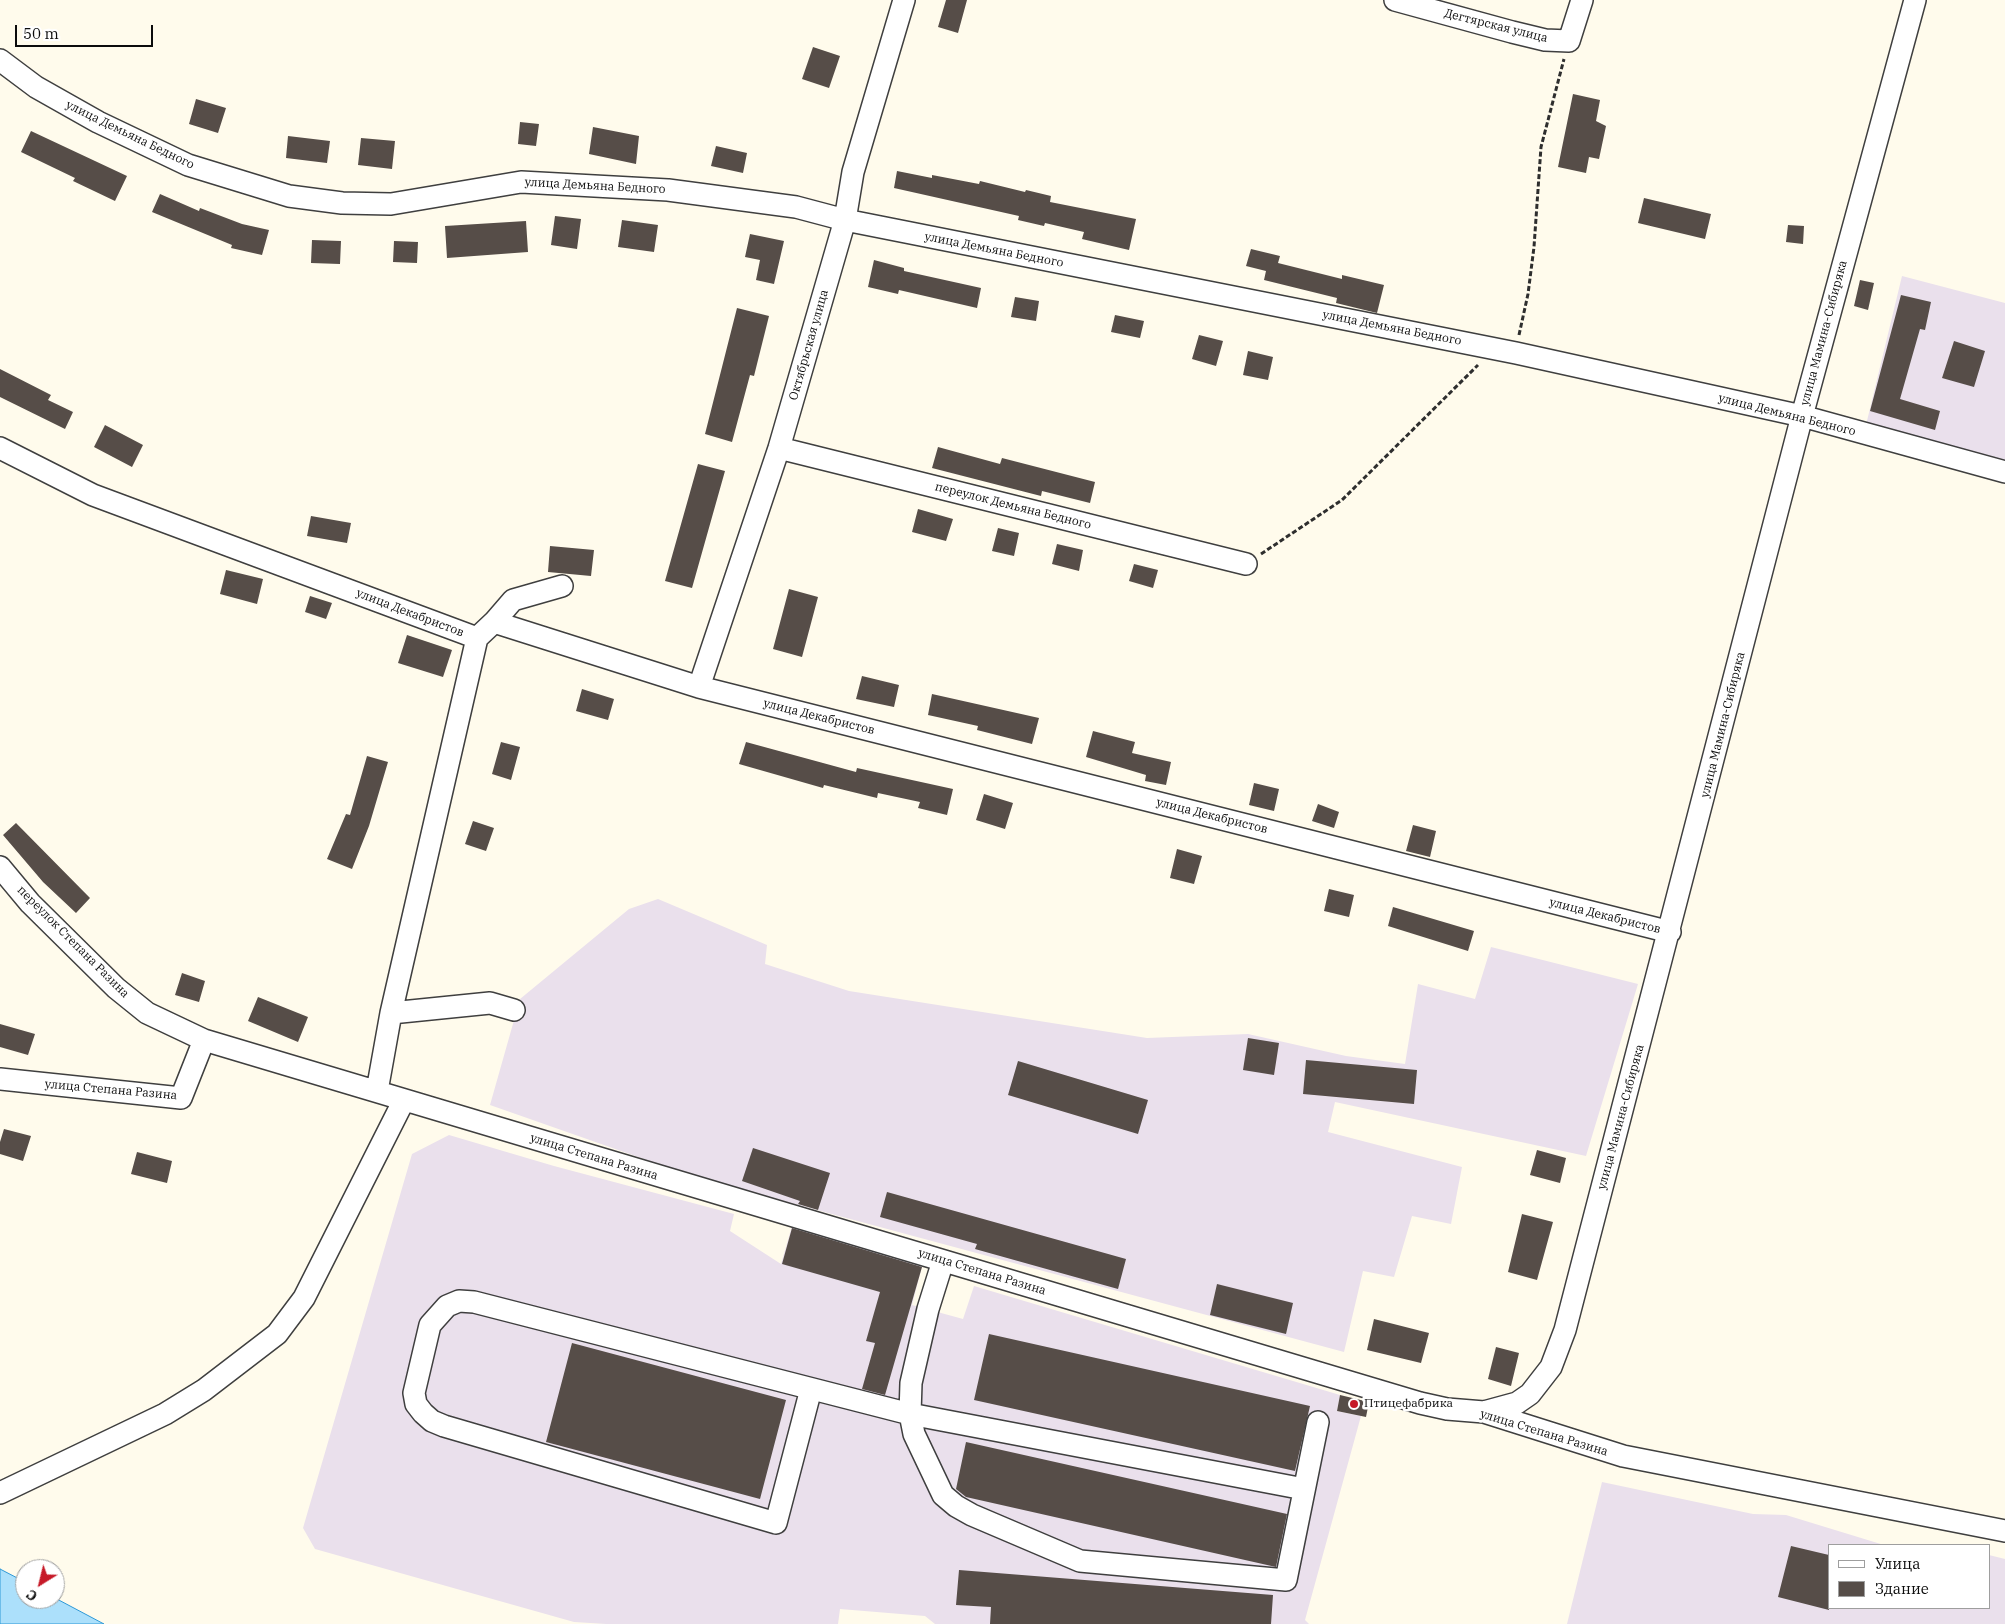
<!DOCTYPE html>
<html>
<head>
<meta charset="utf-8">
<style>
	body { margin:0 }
	#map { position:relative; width:2005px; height:1624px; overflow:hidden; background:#fffbec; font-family:"IBM Plex Serif",serif }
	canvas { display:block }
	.legend { position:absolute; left:1828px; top:1544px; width:162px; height:65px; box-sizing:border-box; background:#fff; border:1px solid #9e9e9e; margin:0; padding:6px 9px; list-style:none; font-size:15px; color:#0c0c0c }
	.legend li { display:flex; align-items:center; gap:10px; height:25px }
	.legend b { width:25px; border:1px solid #9e9e9e }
	.north { position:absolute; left:15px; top:1559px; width:50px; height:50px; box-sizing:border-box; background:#fff; border:1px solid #9e9e9e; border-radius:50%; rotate:216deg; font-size:14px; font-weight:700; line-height:20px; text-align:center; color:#0c0c0c }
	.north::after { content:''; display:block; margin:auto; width:18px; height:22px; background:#c61a28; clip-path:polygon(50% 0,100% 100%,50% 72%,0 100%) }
	.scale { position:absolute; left:15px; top:25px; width:138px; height:22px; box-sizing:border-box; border:2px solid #0c0c0c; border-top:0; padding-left:6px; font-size:15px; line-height:18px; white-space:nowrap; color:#0c0c0c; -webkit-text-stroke:4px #fff; paint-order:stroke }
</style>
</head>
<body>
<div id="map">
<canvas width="2005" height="1624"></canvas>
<ul class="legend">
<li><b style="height:6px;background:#fff"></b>Улица</li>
<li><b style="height:14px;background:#564d48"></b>Здание</li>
</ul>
<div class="north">С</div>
<div class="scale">50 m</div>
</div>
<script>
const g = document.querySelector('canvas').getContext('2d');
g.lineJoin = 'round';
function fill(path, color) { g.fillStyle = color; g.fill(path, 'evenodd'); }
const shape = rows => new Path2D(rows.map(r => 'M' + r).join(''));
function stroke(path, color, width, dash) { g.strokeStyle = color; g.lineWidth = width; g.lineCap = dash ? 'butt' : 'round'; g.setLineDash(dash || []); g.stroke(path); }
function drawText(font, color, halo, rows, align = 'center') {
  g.font = font + ' "IBM Plex Serif",serif'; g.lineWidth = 5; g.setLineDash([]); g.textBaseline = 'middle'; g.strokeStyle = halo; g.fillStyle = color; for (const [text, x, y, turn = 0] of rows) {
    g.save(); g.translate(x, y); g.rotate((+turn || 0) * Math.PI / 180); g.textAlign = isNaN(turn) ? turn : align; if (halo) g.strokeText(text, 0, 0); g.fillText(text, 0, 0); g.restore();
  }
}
fill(shape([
	[1902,276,2005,303,2005,463,1866,425],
	[658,899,767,945,765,964,849,991,1147,1038,1248,1034,1346,1056,1405,1064,1418,984,1475,999,1491,947,1638,984,1586,1156,1335,1102,1328,1132,1462,1167,1451,1224,1412,1216,1394,1277,1363,1271,1344,1352,698,1178,490,1105,520,999,629,909],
	[449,1135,554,1166,734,1214,730,1231,781,1264,792,1226,923,1263,912,1305,963,1319,974,1286,1340,1395,1337,1411,1361,1416,1305,1620,1309,1624,935,1624,925,1616,840,1609,838,1624,606,1624,574,1622,315,1549,303,1528,412,1154],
	[1602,1482,1753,1514,1786,1515,1884,1545,1829,1545,1829,1608,1989,1608,1989,1555,2005,1559,2005,1624,1567,1624]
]), '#eae0ec');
const water = shape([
	[0,1569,25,1582,25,1599,55,1598,104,1624,0,1624,0,1569]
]);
fill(water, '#ace0fb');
stroke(water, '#2e99d7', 1);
fill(shape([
	[946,0,967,0,958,33,938,27],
	[813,47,840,56,829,88,802,79],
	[1573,94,1600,100,1596,121,1606,126,1599,159,1589,157,1586,173,1558,167],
	[196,99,226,108,218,133,189,124],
	[520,122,539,124,536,146,518,144],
	[593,127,639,136,636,164,589,154],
	[31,131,127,176,115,201,73,181,75,178,21,152],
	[288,136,330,141,327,163,286,158],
	[361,138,395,141,392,169,358,165],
	[716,146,747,153,743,173,711,166],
	[897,171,932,178,932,175,979,184,980,181,1025,192,1026,190,1051,196,1050,202,1136,219,1129,250,1082,239,1084,232,1045,223,1044,226,1018,220,1019,216,894,188],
	[160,194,199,211,200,208,242,224,269,230,262,255,231,248,232,245,152,212],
	[1644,198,1711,214,1705,239,1638,223],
	[555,216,581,219,577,249,551,245],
	[622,220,658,225,654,252,618,247],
	[526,221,528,252,447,258,445,226],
	[1788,225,1804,226,1803,244,1786,242],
	[750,234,784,241,774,284,756,280,760,260,745,257],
	[312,240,341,241,340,264,311,263],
	[394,241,418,242,417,263,393,262],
	[1251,249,1280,256,1278,263,1342,279,1342,275,1384,285,1377,313,1336,303,1337,298,1264,280,1266,271,1246,266],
	[874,260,904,268,904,271,981,288,977,308,899,290,898,294,868,287],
	[1860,280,1874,283,1868,310,1854,306],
	[1901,295,1931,302,1925,330,1920,329,1900,399,1940,411,1935,430,1870,411],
	[1015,297,1039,301,1036,321,1011,317],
	[737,308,769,316,754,376,750,375,732,442,705,434],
	[1115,315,1144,321,1140,338,1111,332],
	[1199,335,1223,341,1216,366,1192,359],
	[1954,341,1985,351,1974,387,1942,378],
	[1248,351,1273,357,1268,380,1243,375],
	[0,369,51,395,48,400,73,412,65,429,0,397],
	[105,425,143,445,132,467,94,447],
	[938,447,1000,464,1002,458,1095,482,1090,503,1042,491,1041,496,932,468],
	[698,464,725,471,692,588,665,581],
	[918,509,953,519,946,541,912,532],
	[311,516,351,523,347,543,307,536],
	[998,528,1019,533,1014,556,992,551],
	[1057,544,1083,550,1079,571,1052,564],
	[550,546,594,550,591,576,548,572],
	[1134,564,1158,570,1153,588,1129,581],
	[226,570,263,579,257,604,220,594],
	[789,589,818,597,802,657,773,649],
	[310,596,332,603,326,619,305,612],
	[407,635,452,650,443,677,398,663],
	[862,676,899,685,894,707,856,699],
	[582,689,614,699,608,720,576,711],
	[932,694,1039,718,1032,744,977,730,978,726,928,715],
	[1093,731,1135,742,1132,753,1171,762,1166,785,1145,781,1146,775,1086,757],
	[501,742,520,747,511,780,492,774],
	[746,742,856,772,857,768,953,789,947,815,918,808,920,802,878,793,877,798,824,785,823,788,739,764],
	[367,756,388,762,369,826,352,869,327,859,346,814,350,815],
	[1254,783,1279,789,1274,811,1249,805],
	[984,794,1013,803,1005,829,976,820],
	[1318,804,1339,812,1334,828,1312,821],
	[473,821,494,828,486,851,465,844],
	[16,823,90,898,76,913,43,882,3,835],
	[1413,825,1436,831,1430,857,1406,851],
	[1177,849,1202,856,1194,884,1170,878],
	[1329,889,1354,895,1349,917,1324,911],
	[1393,907,1474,931,1468,951,1388,926],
	[182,973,205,981,199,1002,175,995],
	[258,997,308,1017,298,1042,248,1021],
	[0,1024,35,1034,28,1055,0,1047],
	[1248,1038,1279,1043,1274,1075,1243,1070],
	[1306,1060,1417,1070,1414,1104,1303,1094],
	[1018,1061,1148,1100,1138,1134,1008,1095],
	[4,1129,31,1136,23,1161,0,1154,0,1142],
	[753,1148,830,1173,818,1210,798,1204,800,1201,742,1181],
	[1537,1150,1566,1158,1560,1183,1530,1175],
	[137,1152,172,1161,167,1183,131,1174],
	[887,1192,1126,1259,1118,1289,975,1249,977,1244,880,1217],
	[1522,1214,1553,1222,1537,1280,1508,1272],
	[792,1228,922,1267,885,1395,862,1389,875,1343,866,1341,880,1292,782,1264],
	[1217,1284,1293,1303,1286,1334,1210,1315],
	[1374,1319,1429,1333,1421,1363,1367,1350],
	[989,1334,1310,1406,1295,1471,974,1400],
	[572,1343,786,1400,760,1499,546,1442],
	[1496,1347,1519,1353,1511,1386,1488,1379],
	[1340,1395,1369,1402,1366,1417,1337,1411],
	[966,1442,1287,1514,1276,1567,966,1497,956,1489],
	[1791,1546,1829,1555,1829,1610,1778,1597],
	[959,1570,1273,1595,1271,1624,990,1624,991,1607,956,1605]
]), '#564d48');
const minor = shape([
	[1395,0,1512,32,1545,40,1569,41,1582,0],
	[0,60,36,87,98,122,188,165,289,196,342,203,391,204,521,182,668,190,796,207,845,220,1516,353,1802,416,2005,472],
	[0,448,93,495,477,638],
	[779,448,1246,564],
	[494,622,513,600,562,586],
	[477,638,494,622,699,687,1670,932],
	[699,687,779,448,845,220,853,172,904,0],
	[0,867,30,903,116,988,147,1013,204,1040,1420,1403,1447,1409,1484,1412,1623,1456,2005,1531],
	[391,1013,490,1003,514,1010],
	[0,1079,181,1098,204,1040],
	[377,1091,391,1013,477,638],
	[943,1261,928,1309,911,1383,910,1414,914,1434,943,1495,956,1506,972,1515,1080,1561,1286,1580,1318,1422],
	[811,1389,776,1523,444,1426,432,1421,423,1413,416,1404,414,1393,430,1325,447,1306,459,1301,474,1302,910,1414,1304,1489],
	[1484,1412,1517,1403,1530,1394,1551,1367,1565,1330,1802,416,1915,0],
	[0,1493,165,1414,204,1390,277,1334,304,1298,404,1100]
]);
stroke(minor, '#3f3f3f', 24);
stroke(shape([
	[1519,335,1528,294,1534,247,1541,147,1564,59],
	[1261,554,1342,500,1478,365]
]), '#2e2e2e', 3, [5, 2.5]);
stroke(minor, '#fff', 21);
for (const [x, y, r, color] of [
	[1354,1404,5,"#c61a28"]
]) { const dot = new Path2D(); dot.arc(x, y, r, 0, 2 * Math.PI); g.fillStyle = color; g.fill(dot); stroke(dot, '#fff', 2); }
drawText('12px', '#0c0c0c', '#fff', [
	["Дегтярская улица",1496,26,14],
	["улица Демьяна Бедного",130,135,26],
	["улица Демьяна Бедного",595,186,3],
	["улица Демьяна Бедного",994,250,11],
	["улица Демьяна Бедного",1392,328,11],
	["улица Мамина-Сибиряка",1824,333,-75],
	["Октябрьская улица",809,345,-74],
	["улица Демьяна Бедного",1787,415,14],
	["переулок Демьяна Бедного",1013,506,14],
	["улица Декабристов",410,613,21],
	["улица Декабристов",819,717,14],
	["улица Мамина-Сибиряка",1723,725,-76],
	["улица Декабристов",1212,816,14],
	["улица Декабристов",1605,916,14],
	["переулок Степана Разина",73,942,45],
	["улица Степана Разина",111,1090,5],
	["улица Мамина-Сибиряка",1621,1117,-75],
	["улица Степана Разина",594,1157,17],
	["улица Степана Разина",982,1272,17],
	["улица Степана Разина",1544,1433,17]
]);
drawText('12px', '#0c0c0c', '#fff', [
	["Птицефабрика",1364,1404]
], 'left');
</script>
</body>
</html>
